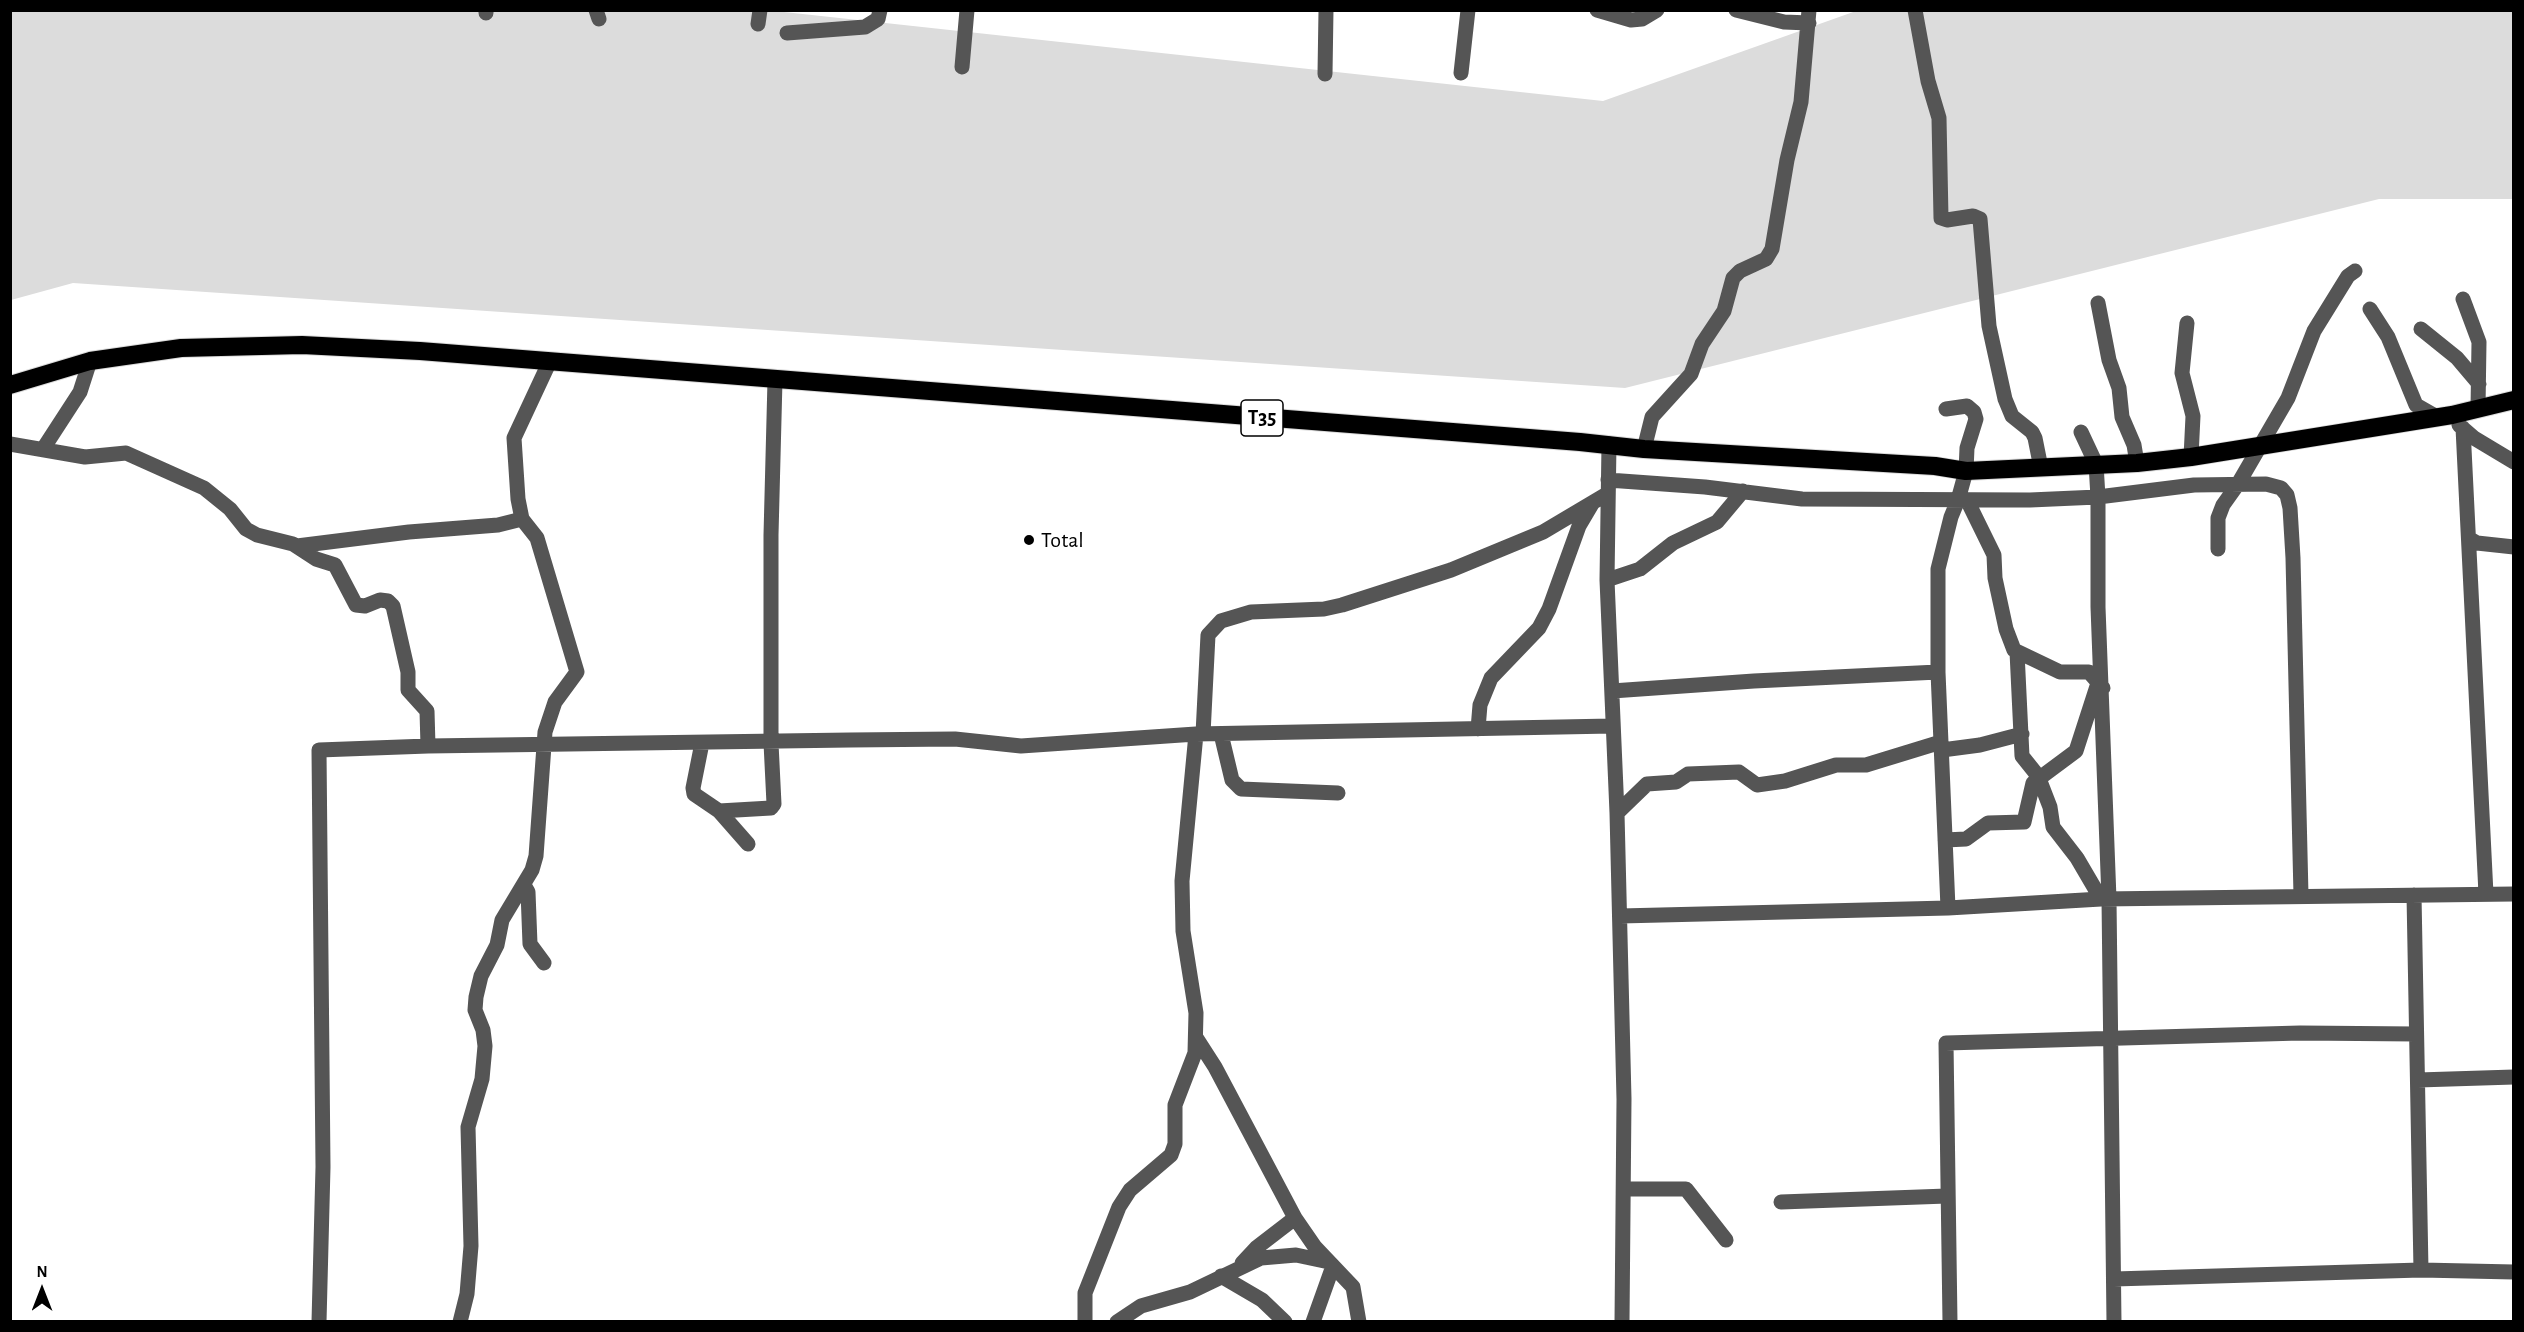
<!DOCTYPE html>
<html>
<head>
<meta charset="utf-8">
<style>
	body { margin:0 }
	#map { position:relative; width:2524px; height:1332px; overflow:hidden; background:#fff; font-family:"Alegreya Sans",sans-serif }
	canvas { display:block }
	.frame { position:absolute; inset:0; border:12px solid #000; pointer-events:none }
	.north { position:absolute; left:12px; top:1260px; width:60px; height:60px; -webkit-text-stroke:4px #fff; paint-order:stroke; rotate:0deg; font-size:16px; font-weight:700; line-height:24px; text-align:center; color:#000 }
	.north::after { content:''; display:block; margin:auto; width:21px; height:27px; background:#000; clip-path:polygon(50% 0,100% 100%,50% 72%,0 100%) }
</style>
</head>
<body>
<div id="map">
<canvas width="2524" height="1332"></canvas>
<div class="frame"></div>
<div class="north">N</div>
</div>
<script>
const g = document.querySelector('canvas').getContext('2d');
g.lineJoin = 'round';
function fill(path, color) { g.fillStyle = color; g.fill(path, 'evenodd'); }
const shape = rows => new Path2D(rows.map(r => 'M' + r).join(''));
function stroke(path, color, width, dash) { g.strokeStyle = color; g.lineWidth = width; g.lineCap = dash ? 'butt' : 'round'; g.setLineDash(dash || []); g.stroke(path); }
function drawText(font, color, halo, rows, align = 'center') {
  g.font = font + ' "Alegreya Sans",sans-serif'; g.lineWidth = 4.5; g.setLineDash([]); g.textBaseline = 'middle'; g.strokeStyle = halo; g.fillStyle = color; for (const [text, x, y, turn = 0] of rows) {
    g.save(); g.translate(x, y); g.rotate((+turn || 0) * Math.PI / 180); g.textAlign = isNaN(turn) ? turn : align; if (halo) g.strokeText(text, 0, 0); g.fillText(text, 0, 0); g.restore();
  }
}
fill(shape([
	[11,11,775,11,1603,101,1856,11,2513,11,2513,199,2379,199,1625,388,73,283,11,300]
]), '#dcdcdc');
const highway = shape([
	[10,385,90,361,181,348,302,345,420,351,1580,442,1644,449,1935,466,1966,471,2137,463,2191,457,2452,415,2514,400]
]);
stroke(highway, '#dbdbdb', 20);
stroke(shape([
	[596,10,599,19],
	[1597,10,1631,20,1642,19,1657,10],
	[1736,10,1784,22,1809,23],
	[1915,10,1928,81,1939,118,1941,218,1947,220,1973,216,1980,219,1989,326,2005,399,2012,416,2032,432,2035,438,2041,468],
	[486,13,486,10],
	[758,24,760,10],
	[787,33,865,27,878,19,880,10],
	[962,67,967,10],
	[1461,73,1468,10],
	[1325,74,1326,10],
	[2463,299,2479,342,2478,409],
	[2098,303,2109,360,2119,388,2122,417,2134,445,2137,463],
	[2370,309,2388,337,2416,405,2437,417],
	[2187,323,2182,373,2193,416,2191,457],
	[2421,329,2457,358,2479,384],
	[1946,409,1967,406,1974,412,1976,419,1967,448,1966,471,1958,500,1951,517,1938,569,1938,672,1948,908],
	[2459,425,2474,438,2514,462],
	[2463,428,2486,894],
	[2081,432,2096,464,2098,497,2098,607,2109,899,2114,1322],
	[10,444,85,457,126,453,204,488,230,509,246,529,257,535,293,544,316,559,335,565,356,605,365,606,380,600,388,601,393,606,408,672,408,690,427,711,428,746],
	[1609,444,1607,580,1617,813,1624,1099,1622,1322],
	[43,449,80,392,90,361],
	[1644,449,1652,417,1691,374,1702,344,1724,311,1733,278,1740,271,1766,259,1772,249,1787,160,1801,102,1809,10],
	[1608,480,1705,487,1802,499,2030,500,2098,497,2194,485,2266,484,2281,488,2287,495,2290,508,2293,558,2301,895],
	[1967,500,1994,555,1995,578,2006,629,2014,650,2060,672,2089,672,2103,688],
	[2470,539,2477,543,2514,547],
	[297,546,409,532,498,525,522,519,518,499,514,438,549,363],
	[2218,549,2218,518,2223,505,2238,484,2288,398,2314,331,2348,276,2355,271],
	[1607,580,1640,569,1673,543,1717,522,1743,491],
	[2017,652,2022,756,2038,776,2050,807,2053,827,2077,858,2101,899],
	[1612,691,1754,681,1938,672],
	[1478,729,1480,705,1491,678,1539,628,1549,609,1579,526,1592,504],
	[1203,734,1208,635,1221,621,1251,612,1324,609,1342,605,1451,570,1543,532,1607,494],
	[1221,734,1232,780,1241,789,1338,793],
	[702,743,693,788,694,794,719,811,748,844],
	[1942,750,1980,745,2022,734],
	[719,811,771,808,774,804,771,743,771,535,775,380],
	[1617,813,1647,784,1676,782,1688,774,1739,772,1757,785,1785,781,1836,765,1866,765,1941,742],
	[1945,840,1966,839,1988,823,2024,822,2033,783,2076,751,2098,683],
	[524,885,528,892,530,944,544,963],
	[2414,895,2421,1270],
	[1620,916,1948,908,2101,899,2514,894],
	[1197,1039,1215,1067,1295,1218,1315,1247,1353,1287,1359,1322],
	[2418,1080,2514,1077],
	[1626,1189,1686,1189,1726,1240],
	[1781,1202,1947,1196],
	[1242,1263,1256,1248,1295,1218],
	[1221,1276,1262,1300,1285,1322],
	[2114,1279,2421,1270,2514,1272],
	[319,1322,323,1167,319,750,428,746,850,740,955,739,1021,746,1196,734,1612,726],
	[460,1322,467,1294,471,1246,468,1127,482,1079,485,1046,483,1030,475,1010,476,997,481,976,497,945,502,920,532,870,536,856,545,732,555,702,577,672,537,538,522,519],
	[1085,1322,1085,1293,1119,1207,1130,1190,1171,1155,1175,1144,1175,1105,1195,1053,1196,1013,1183,931,1182,881,1196,734],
	[1117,1322,1141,1306,1190,1292,1261,1258,1296,1255,1329,1262],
	[1313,1322,1333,1266],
	[1950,1322,1946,1043,2300,1033,2416,1034]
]), '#555', 15);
stroke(highway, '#000', 18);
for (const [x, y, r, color] of [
	[1029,540,6,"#000"]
]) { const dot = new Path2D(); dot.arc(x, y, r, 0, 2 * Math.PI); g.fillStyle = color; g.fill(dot); stroke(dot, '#fff', 2); }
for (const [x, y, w] of [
	[1262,418,42]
]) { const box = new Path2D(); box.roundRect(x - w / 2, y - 18, w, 36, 4.5); g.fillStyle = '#fff'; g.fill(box); stroke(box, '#000', 1.5); }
drawText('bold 21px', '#000', null, [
	["T35",1262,418]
]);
drawText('22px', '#000', '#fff', [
	["Total",1041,540]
], 'left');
</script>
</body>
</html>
